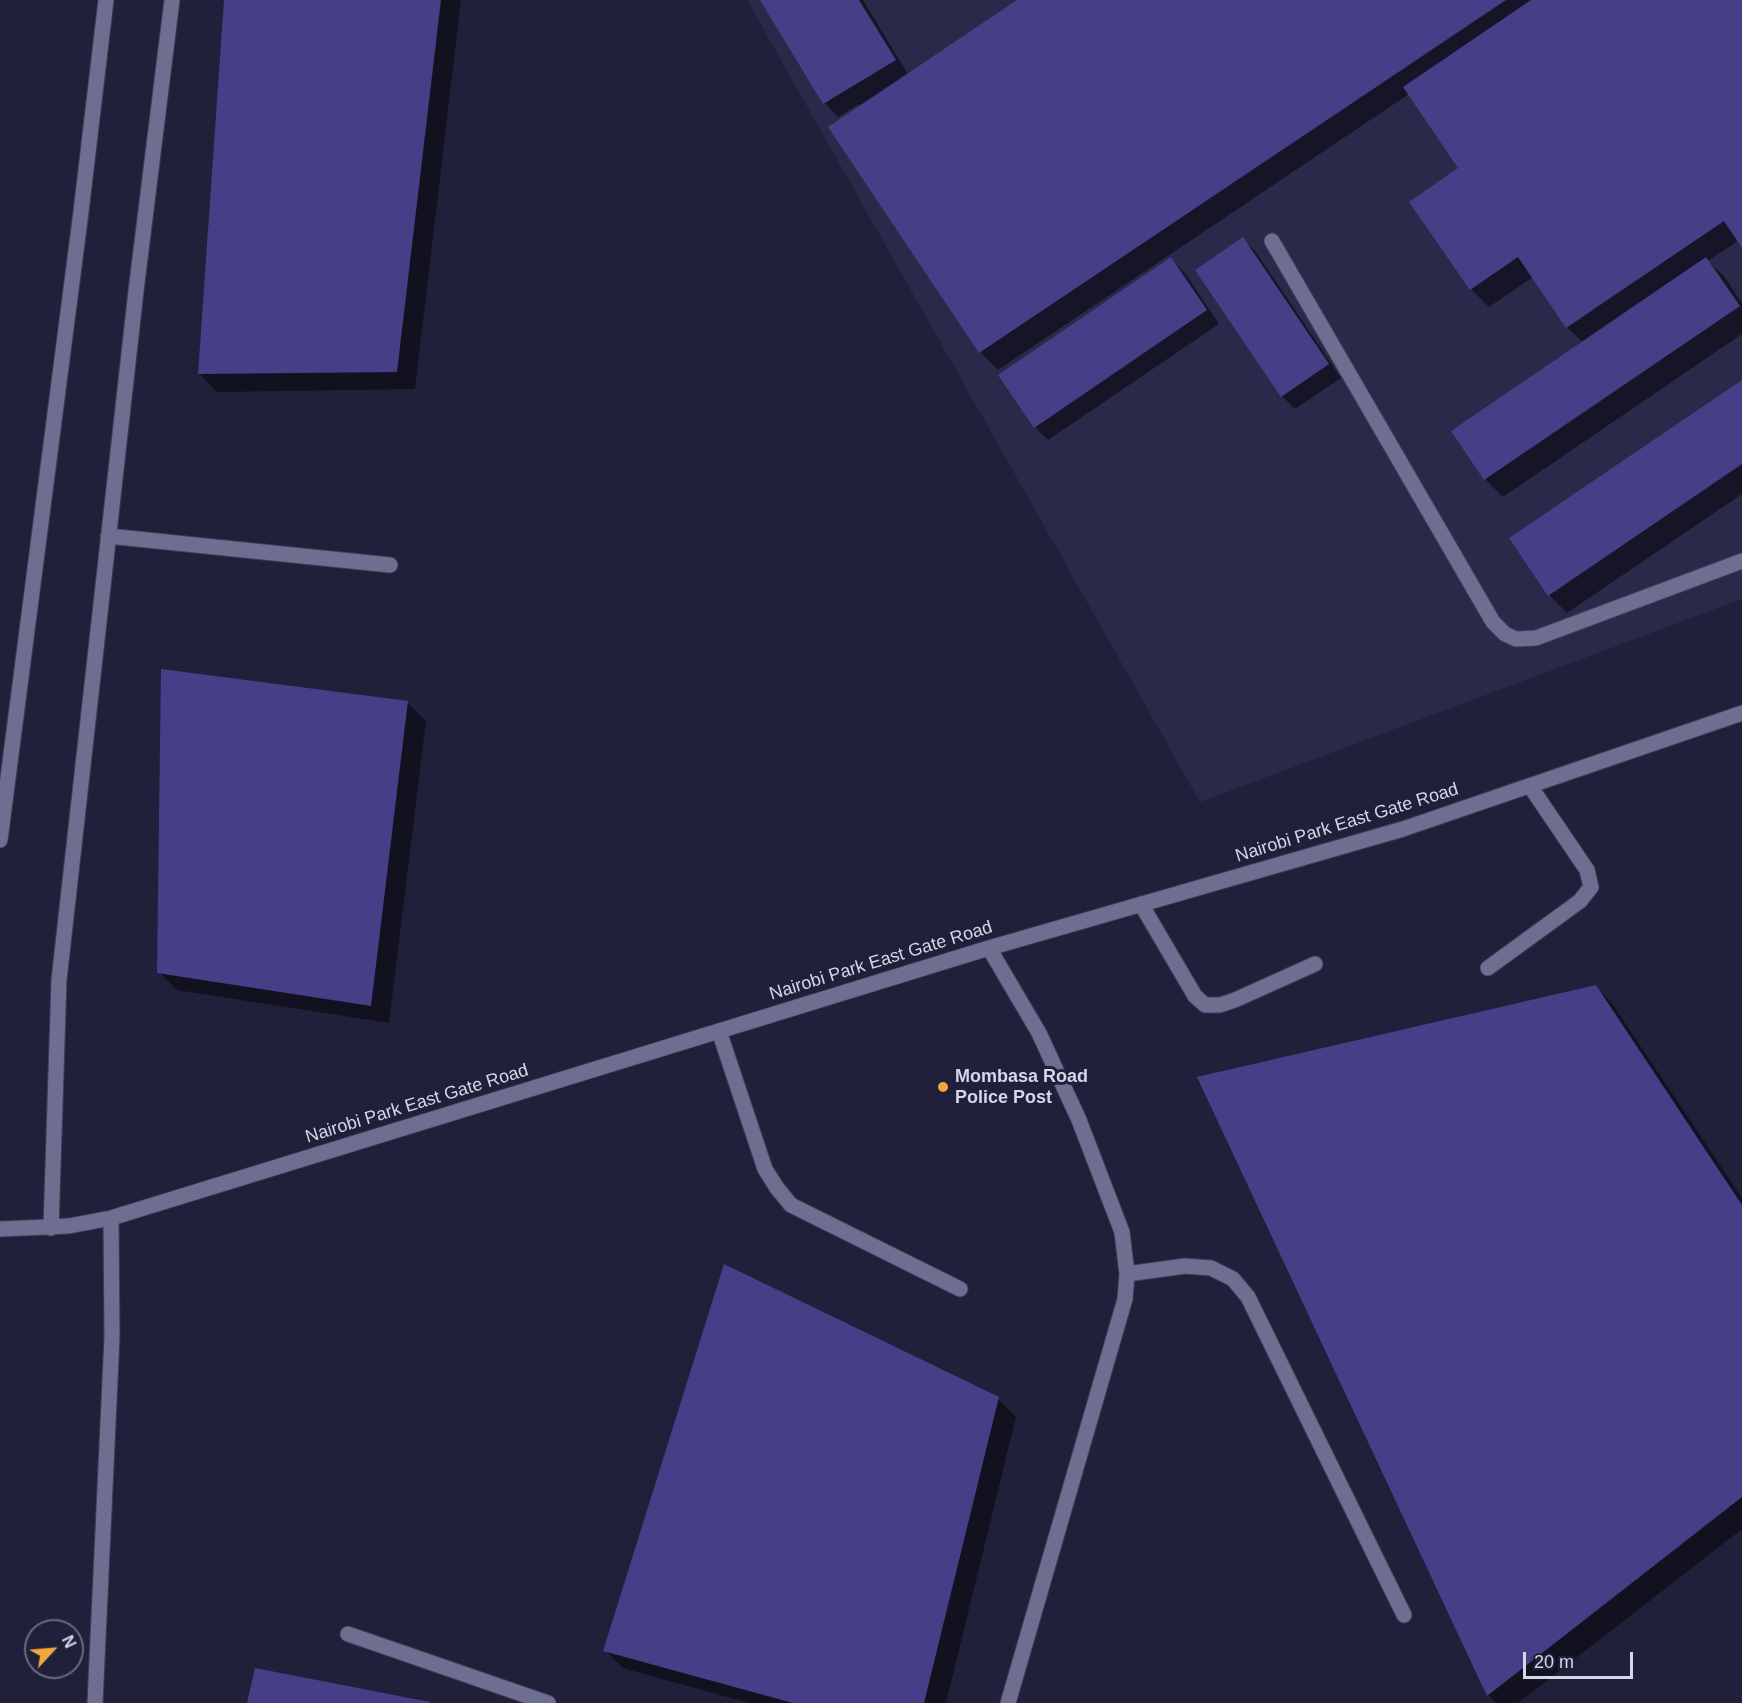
<!DOCTYPE html>
<html>
<head>
<meta charset="utf-8">
<style>
	body { margin:0 }
	#map { position:relative; width:1742px; height:1703px; overflow:hidden; background:#21203a; font-family:Helvetica,sans-serif }
	canvas { display:block }
	.north { position:absolute; left:24px; top:1619px; width:60px; height:60px; box-sizing:border-box; background:#21203a; border:2px solid #69697f; border-radius:50%; rotate:64deg; font-size:16px; font-weight:700; line-height:24px; text-align:center; color:#d5d6e7 }
	.north::after { content:''; display:block; margin:auto; width:21px; height:27px; background:#efa73e; clip-path:polygon(50% 0,100% 100%,50% 72%,0 100%) }
	.scale { position:absolute; left:1523px; top:1652px; width:110px; height:27px; box-sizing:border-box; border:3px solid #d5d6e7; border-top:0; padding-left:8px; font-size:18px; line-height:21px; white-space:nowrap; color:#d5d6e7; -webkit-text-stroke:4px #21203a; paint-order:stroke }
</style>
</head>
<body>
<div id="map">
<canvas width="1742" height="1703"></canvas>
<div class="north">N</div>
<div class="scale">20 m</div>
</div>
<script>
const g = document.querySelector('canvas').getContext('2d');
g.lineJoin = 'round';
function fill(path, color) { g.fillStyle = color; g.fill(path, 'evenodd'); }
const shape = rows => new Path2D(rows.map(r => 'M' + r).join(''));
function stroke(path, color, width, dash) { g.strokeStyle = color; g.lineWidth = width; g.lineCap = dash ? 'butt' : 'round'; g.setLineDash(dash || []); g.stroke(path); }
function drawText(font, color, halo, rows, align = 'center') {
  g.font = font + ' Helvetica,sans-serif'; g.lineWidth = 6; g.setLineDash([]); g.textBaseline = 'middle'; g.strokeStyle = halo; g.fillStyle = color; for (const [text, x, y, turn = 0] of rows) {
    g.save(); g.translate(x, y); g.rotate((+turn || 0) * Math.PI / 180); g.textAlign = isNaN(turn) ? turn : align; if (halo) g.strokeText(text, 0, 0); g.fillText(text, 0, 0); g.restore();
  }
}
fill(shape([
	[747,0,1742,0,1742,599,1200,802]
]), '#2a2949');
fill(shape([
	[226,0,461,0,415,389,217,392,200,374],
	[762,0,863,0,908,74,1019,0,1742,0,1742,245,1739,240,1708,261,1724,276,1742,303,1742,334,1503,497,1485,479,1583,343,1567,327,1533,277,1489,307,1471,289,1460,169,1409,94,998,370,980,352,859,104,838,117,825,103],
	[1243,239,1256,252,1341,378,1295,409,1282,396],
	[1171,259,1185,273,1219,324,1048,440,1035,427],
	[1742,381,1742,494,1567,613,1549,595],
	[408,703,426,721,389,1023,177,990,159,972],
	[1595,986,1613,1005,1742,1198,1742,1529,1518,1703,1496,1703,1488,1695],
	[998,1399,1016,1417,946,1703,749,1703,623,1668,605,1650]
]), '#0007');
fill(shape([
	[224,0,441,0,397,372,198,374],
	[760,0,859,0,896,60,823,104],
	[1017,0,1506,0,979,353,828,127],
	[1531,0,1742,0,1742,248,1724,221,1566,328,1518,257,1470,290,1409,202,1458,168,1403,87],
	[1243,237,1329,364,1281,397,1195,270],
	[1171,257,1207,310,1034,428,998,375],
	[1706,257,1740,306,1484,480,1451,431],
	[1742,380,1742,464,1548,596,1509,538],
	[161,669,408,701,371,1006,157,973],
	[1596,985,1742,1205,1742,1497,1487,1696,1197,1077],
	[724,1264,999,1397,924,1703,793,1703,603,1651],
	[255,1668,430,1702,430,1703,247,1703]
]), '#463f88');
const minor = shape([
	[1272,241,1493,622,1505,634,1516,639,1536,638,1742,561],
	[108,536,390,565],
	[0,840,81,212,106,0],
	[1141,904,1195,996,1205,1005,1220,1005,1235,1000,1315,964],
	[989,948,1039,1033,1079,1120,1122,1232,1127,1274,1125,1299,1008,1703],
	[1488,968,1580,901,1591,887,1587,870,1530,786],
	[719,1031,765,1169,777,1188,791,1205,960,1289],
	[51,1228,59,980,136,291,172,0],
	[0,1229,69,1226,111,1218,989,948,1403,829,1742,713],
	[1127,1274,1185,1266,1211,1268,1233,1279,1248,1297,1404,1615],
	[348,1634,548,1703],
	[95,1703,112,1337,111,1218]
]);
stroke(minor, '#3e3d56', 17);
stroke(minor, '#6d6e90', 15);
for (const [x, y, r, color] of [
	[943,1087,6,"#efa73e"]
]) { const dot = new Path2D(); dot.arc(x, y, r, 0, 2 * Math.PI); g.fillStyle = color; g.fill(dot); stroke(dot, '#21203a', 2); }
drawText('18px', '#d5d6e7', '#21203a', [
	["Nairobi Park East Gate Road",1347,823,-17],
	["Nairobi Park East Gate Road",881,961,-17],
	["Nairobi Park East Gate Road",417,1104,-17]
]);
drawText('bold 18px', '#d5d6e7', '#21203a', [
	["Mombasa Road",955,1077],
	["Police Post",955,1098]
], 'left');
</script>
</body>
</html>
